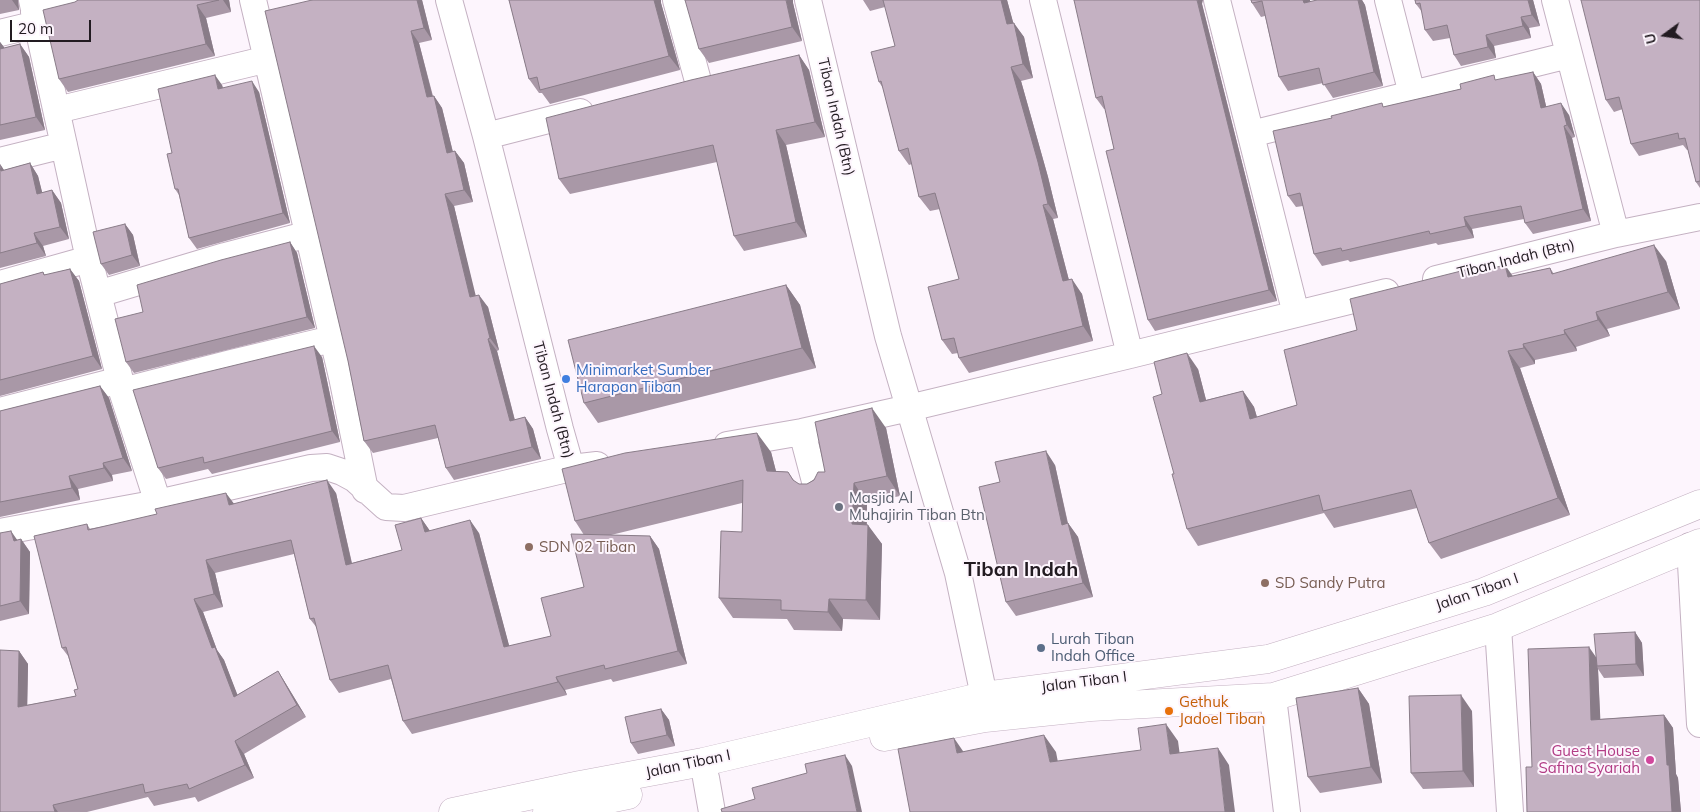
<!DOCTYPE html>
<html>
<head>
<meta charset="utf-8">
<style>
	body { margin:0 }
	#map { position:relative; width:1700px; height:812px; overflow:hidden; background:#fdf5fd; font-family:Mulish,sans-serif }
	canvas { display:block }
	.north { position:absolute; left:1640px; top:10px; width:50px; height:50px; -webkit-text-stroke:4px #fdf5fd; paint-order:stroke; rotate:256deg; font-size:14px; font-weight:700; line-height:20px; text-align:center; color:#221b21 }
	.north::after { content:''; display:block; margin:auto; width:18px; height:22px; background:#221b21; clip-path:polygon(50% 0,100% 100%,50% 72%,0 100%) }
	.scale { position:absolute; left:10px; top:20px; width:81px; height:22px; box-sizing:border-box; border:2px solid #221b21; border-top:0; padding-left:6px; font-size:15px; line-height:18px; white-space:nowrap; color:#221b21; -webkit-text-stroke:4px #fdf5fd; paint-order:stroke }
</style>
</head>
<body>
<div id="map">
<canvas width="1700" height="812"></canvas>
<div class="north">U</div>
<div class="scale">20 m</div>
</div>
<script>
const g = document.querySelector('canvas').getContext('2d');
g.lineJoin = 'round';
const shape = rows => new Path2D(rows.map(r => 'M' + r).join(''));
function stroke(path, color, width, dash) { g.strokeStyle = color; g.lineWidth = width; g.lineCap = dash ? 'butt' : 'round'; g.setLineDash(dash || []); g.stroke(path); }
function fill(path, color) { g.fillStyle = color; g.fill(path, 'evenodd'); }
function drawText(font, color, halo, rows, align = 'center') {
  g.font = font + ' Mulish,sans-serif'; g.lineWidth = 4; g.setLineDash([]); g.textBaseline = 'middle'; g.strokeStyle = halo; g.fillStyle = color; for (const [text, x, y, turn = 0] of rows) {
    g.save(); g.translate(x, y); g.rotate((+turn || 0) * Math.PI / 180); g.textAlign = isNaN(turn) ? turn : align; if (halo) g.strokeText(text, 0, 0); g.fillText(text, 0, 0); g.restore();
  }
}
const street = shape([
	[32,0,89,259,120,380,122,391,158,503],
	[253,0,342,377,365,490],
	[449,0,486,136,560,429,571,468],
	[676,0,698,81],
	[808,0,888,336,958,573,984,696],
	[1043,0,1130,355],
	[1217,0,1296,314],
	[1388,0,1412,94],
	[1555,0,1616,234],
	[34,12,80,0],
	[0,33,37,24],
	[57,110,268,59],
	[1251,134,1569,55],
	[486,136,580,112],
	[0,161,64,145],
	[1436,279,1616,234,1700,217],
	[0,284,89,259],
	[98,294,225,256,309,234],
	[122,391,231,363,332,339],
	[0,411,120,380],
	[802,432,817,489],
	[727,445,802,432,909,408,1130,355,1386,292],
	[0,532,158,503,311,468,327,467,342,472,355,479,386,507,404,508,571,468,597,465],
	[1690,546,1700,724],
	[1498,627,1510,812],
	[1273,697,1287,812],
	[706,778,712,812]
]);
const secondary = shape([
	[884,737,985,718,1091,707,1273,697,1498,627,1700,543],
	[453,812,580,785,703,762,984,696,1268,659,1484,592,1700,504],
	[547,812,628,795]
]);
stroke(street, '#c4b1c2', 28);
stroke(secondary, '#c4b1c2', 29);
stroke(street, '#fff', 26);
stroke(secondary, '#fff', 28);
fill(shape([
	[0,0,18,0,19,10,0,14],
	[78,0,229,0,231,12,206,18,215,56,68,92,59,79,75,2],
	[312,0,422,0,432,40,419,43,433,96,434,96,442,108,453,152,455,151,464,163,473,202,454,206,475,296,488,307,499,350,497,351,515,420,525,417,533,429,541,459,454,480,446,468,438,438,373,453,364,441,348,361],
	[509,0,661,0,661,3,680,70,550,104,542,93,539,93,529,79],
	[863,0,1007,0,1013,23,1024,37,1033,78,1021,81,1048,177,1058,218,1053,219,1069,280,1082,294,1093,341,969,373,959,358,958,353,952,354,942,340,959,279,940,209,930,211,919,197,912,164,909,165,899,151,883,88,879,82,895,46,885,7,870,11],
	[1251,0,1310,0,1310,2,1317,0,1362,0,1365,5,1383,86,1333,98,1323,83,1288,91,1279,77,1265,16,1261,17,1252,3],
	[1415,0,1533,0,1540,26,1529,28,1531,38,1494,46,1496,58,1461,66,1454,55,1450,38,1433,41,1425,30,1422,12,1416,4],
	[1700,0,1700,188,1696,182,1688,150,1687,150,1683,145,1639,156,1631,144,1623,109,1614,112,1606,100],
	[793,3,802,41,709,63,699,49],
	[1202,4,1277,301,1155,331,1148,320,1114,149,1105,109,1104,109,1096,98],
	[0,42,4,48,20,44,29,57,45,130,0,140],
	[799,55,809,70,825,137,786,145,807,237,744,251,734,236,717,162,570,194,559,179],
	[1533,72,1541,84,1546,106,1569,115,1575,137,1572,138,1591,221,1533,234,1525,223,1524,219,1472,229,1474,238,1438,245,1436,243,1350,262,1348,260,1322,266,1314,254,1303,206,1296,207,1288,196,1384,107],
	[222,85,223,88,259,92,290,223,197,249,189,238,179,195,175,189,172,153],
	[30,163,38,176,42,193,52,190,61,203,69,239,43,246,46,256,0,268,0,164,4,170],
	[125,224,133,235,140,266,109,275,101,264],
	[290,242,297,253,315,328,134,373,126,362,143,312],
	[1666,261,1680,309,1607,329,1610,336,1576,347,1577,351,1535,360,1535,364,1520,368,1570,515,1441,559,1429,543,1417,508,1334,528,1324,513,1198,546,1187,529,1174,474,1162,394,1198,369,1206,400,1243,391,1254,407,1257,417,1297,405,1357,330,1471,273,1513,276,1550,268,1554,274],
	[70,269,79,281,102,369,0,396,0,284,43,272,45,275],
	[786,285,800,305,816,368,598,423,584,403],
	[322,357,340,442,212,474,208,469,166,479,158,468],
	[100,386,109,398,132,471,112,475,113,481,78,489,80,500,0,517,0,411],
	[886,428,900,496,867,503,867,525,882,544,880,620,843,619,842,631,794,630,787,619,733,618,719,598,742,532,742,503,611,535,650,536,659,549,687,664,613,682,611,679,565,690,567,695,412,734,403,721,391,679,339,693,330,680,317,628,310,619,294,554,215,573,223,607,203,612,217,650,224,660,237,695,278,671,286,684,306,717,244,754,254,778,198,802,195,797,154,806,148,797,87,812,0,812,19,651,28,664,27,705,76,696,78,689,68,656,62,648,87,524,90,529,234,504,336,493,352,563,402,550,421,518,430,531,479,533,509,646,551,636,584,587,584,535,575,521,771,452,776,471,788,472,795,482,799,484,807,484,825,472],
	[1055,465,1068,523,1078,537,1093,597,1016,616,1006,602,1000,482],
	[0,533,18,540,21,539,30,552,29,614,0,621],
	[1635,632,1642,643,1644,676,1604,678,1598,669,1600,719,1664,715,1673,728,1676,774,1678,778,1681,812,1527,812,1532,767,1596,657],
	[1358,688,1369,704,1382,783,1320,793,1308,777],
	[661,709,669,720,675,746,638,754,631,743],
	[1472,711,1474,787,1423,789,1411,773]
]), '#a998a7');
fill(shape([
	[12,0,18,0,19,10],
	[223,0,229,0,231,12],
	[417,0,422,0,432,40,424,28],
	[654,0,661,0,661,3,680,70,669,56],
	[786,0,793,0,793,3,802,41,792,27],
	[1001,0,1007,0,1017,36,1014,23,1024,37,1033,78,1023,64,1007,24],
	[1197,0,1203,0,1202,4,1277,301,1269,290],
	[1303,0,1310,0,1314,17,1304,3],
	[1358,0,1362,0,1365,5,1383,86,1374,72],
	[1528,0,1533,0,1540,26,1532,15],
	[197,5,206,18,215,56,206,44],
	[1521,17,1529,28,1531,38,1523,26],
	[411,31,419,43,436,110,427,97],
	[1486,35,1494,46,1496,58,1488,47],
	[0,42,4,47,7,62,0,52],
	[20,44,29,57,45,130,36,117],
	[799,55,809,70,825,137,815,122],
	[1011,67,1021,81,1048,177,1058,218,1048,204],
	[1533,72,1541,84,1549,119,1541,108],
	[215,75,222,85,226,100,218,89],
	[252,81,259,92,290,223,283,213],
	[434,96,442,108,456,165,447,153],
	[1561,103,1569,115,1575,137,1567,125],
	[1564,126,1572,138,1591,221,1583,209],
	[776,130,786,145,807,237,796,222],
	[455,151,464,163,473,202,464,190],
	[30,163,38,176,46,207,37,194],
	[0,164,7,175,1,171],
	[52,190,61,203,69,239,60,227],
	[445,194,454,206,479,309,470,297],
	[1043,205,1053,219,1073,296,1063,281],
	[1464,217,1472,229,1474,238,1466,226],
	[125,224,133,235,140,266,132,255],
	[34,233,43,246,46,256,37,243],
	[290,242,297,253,315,328,307,317],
	[1654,245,1666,261,1680,309,1668,292],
	[1505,265,1517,282,1508,277],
	[70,269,79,281,102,369,93,356],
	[1072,279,1082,294,1093,341,1083,326],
	[786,285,800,305,816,368,802,348],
	[479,295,488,307,499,350,490,338],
	[1596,312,1607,329,1610,336,1598,320],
	[1564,330,1576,347,1577,351,1565,334],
	[488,339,497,351,518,433,510,421],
	[1523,344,1535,360,1535,364,1524,348],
	[314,346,322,357,340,442,332,431],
	[1508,351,1520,368,1570,515,1558,498],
	[1187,353,1198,369,1211,419,1200,402],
	[100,386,109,398,132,471,123,458],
	[1243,391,1254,407,1262,435,1250,419],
	[872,408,886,428,900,496,887,476],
	[525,417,533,429,541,459,532,447],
	[757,433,771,452,781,491,767,471],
	[1046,451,1055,465,1071,539,1062,525],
	[103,463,112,475,113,481,104,468],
	[69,476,78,489,80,500,72,488],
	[327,480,336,493,355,578,346,565],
	[854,483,867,503,866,544,852,524],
	[226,493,235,505,229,505],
	[421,518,430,531,425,532],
	[470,520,479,533,513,660,504,647],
	[1068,523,1078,537,1093,597,1083,583],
	[868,525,882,544,880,620,866,600],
	[11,531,20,544,21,539,30,552,29,614,20,601,14,541],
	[650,536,659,549,687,664,678,651],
	[206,560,215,573,223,607,214,594],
	[194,599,203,612,217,650,224,660,243,709,234,697,212,648],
	[829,599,843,619,842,631,828,612],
	[1635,632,1642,643,1644,676,1636,664],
	[1589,647,1598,660,1597,666,1598,669,1601,733,1591,720],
	[19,651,28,664,27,720,18,707],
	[278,671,286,684,306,717,297,705],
	[556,677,565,690,567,695,558,682],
	[1358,688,1369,704,1382,783,1371,767],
	[1461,695,1472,711,1474,787,1463,771],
	[661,709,669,720,675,746,667,735],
	[1664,715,1673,728,1676,774,1678,778,1681,812,1672,812,1667,765],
	[1166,724,1178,741,1182,771,1170,754],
	[1044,735,1056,752,1061,778,1050,762],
	[954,738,965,754,957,753],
	[235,741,244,754,254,778,245,765],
	[1218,748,1229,765,1235,812,1225,812],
	[845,755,852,766,862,812,857,812],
	[53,805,58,812,55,812]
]), '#897c88');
const building = shape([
	[78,0,219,0,197,5,206,44,59,79,43,10,75,2,78,0],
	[312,0,417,0,424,28,411,31,427,97,434,96,447,153,455,151,464,190,445,194,470,297,479,295,490,338,488,339,510,421,525,417,532,447,446,468,435,425,364,441,348,361,265,11,312,0],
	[509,0,654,0,669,56,540,90,537,77,529,79,509,0],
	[685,0,786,0,792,27,699,49,685,0],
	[883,0,1001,0,1007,24,1014,23,1023,64,1011,67,1038,162,1048,204,1043,205,1063,281,1072,279,1083,326,959,358,954,338,942,340,928,287,959,279,935,193,919,197,908,148,899,151,881,81,879,82,871,52,895,46,883,0],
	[1074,0,1197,0,1269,290,1148,320,1106,151,1114,149,1102,96,1096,98,1074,0],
	[1251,0,1303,0,1304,3,1317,0,1358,0,1374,72,1323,85,1319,68,1279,77,1262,1,1252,3,1251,0],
	[1415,0,1528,0,1532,15,1521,17,1523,26,1486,35,1488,47,1454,55,1447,25,1425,30,1420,3,1416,4,1415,0],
	[1581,0,1700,0,1700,181,1696,182,1685,138,1679,139,1678,133,1631,144,1619,97,1606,100,1581,0],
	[20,44,36,117,0,125,0,49,20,44],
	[799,55,815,122,776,130,796,222,734,236,713,145,559,179,546,118,691,80,799,55],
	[1533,72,1541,108,1561,103,1567,125,1564,126,1583,209,1525,223,1521,206,1464,217,1466,226,1430,234,1429,231,1342,251,1341,248,1314,254,1300,193,1288,196,1273,131,1332,118,1331,116,1382,103,1383,107,1461,89,1460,84,1494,75,1495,80,1533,72],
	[215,75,218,89,252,81,283,213,189,238,178,189,175,189,167,154,172,153,158,89,215,75],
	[30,163,37,194,52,190,60,227,34,233,37,243,0,253,0,168,1,171,30,163],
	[125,224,132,255,101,264,93,232,125,224],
	[290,242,307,317,126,362,115,319,143,312,137,285,221,260,290,242],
	[1654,245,1668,292,1596,312,1598,320,1564,330,1565,334,1523,344,1524,348,1508,351,1558,498,1429,543,1411,490,1323,511,1319,495,1187,529,1172,474,1174,474,1153,397,1162,394,1154,362,1187,353,1200,402,1243,391,1250,419,1297,405,1284,350,1357,330,1350,299,1469,269,1470,274,1505,265,1508,277,1550,268,1552,274,1654,245],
	[70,269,93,356,0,380,0,284,43,272,44,275,70,269],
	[786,285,802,348,584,403,568,340,786,285],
	[314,346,332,431,204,463,203,457,158,468,133,390,314,346],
	[100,386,123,458,103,463,104,468,69,476,72,488,0,502,0,411,100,386],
	[872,408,887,476,854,483,852,524,868,525,866,600,829,599,828,612,781,610,781,600,719,598,721,531,742,532,743,480,575,521,562,469,625,453,757,433,767,471,788,472,793,480,799,484,807,484,814,480,818,472,825,472,815,422,872,408],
	[1046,451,1062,525,1068,523,1083,583,1006,602,979,487,1000,482,995,462,1046,451],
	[327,480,346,565,402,550,395,525,421,518,425,532,470,520,504,647,551,636,541,598,584,587,571,534,650,536,678,651,605,669,604,665,556,677,558,682,403,721,388,665,330,680,314,618,310,619,291,540,239,552,206,560,214,594,194,599,212,648,215,647,234,697,278,671,297,705,235,741,245,765,189,789,187,784,145,793,143,784,53,805,55,812,0,812,0,650,19,651,18,707,76,696,74,690,78,689,66,647,62,648,34,536,87,524,88,530,157,514,155,509,226,493,229,505,327,480],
	[11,531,14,541,21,539,20,601,0,606,0,533,11,531],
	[1635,632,1636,664,1597,666,1594,634,1635,632],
	[1589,647,1591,720,1664,715,1667,765,1669,765,1672,812,1527,812,1526,767,1532,767,1528,649,1589,647],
	[1358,688,1371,767,1308,777,1296,698,1358,688],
	[1461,695,1463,771,1411,773,1409,696,1461,695],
	[661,709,667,735,631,743,625,717,661,709],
	[1166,724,1170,754,1218,748,1225,812,910,812,898,749,954,738,957,753,1044,735,1050,762,1141,750,1138,728,1166,724],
	[845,755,857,812,722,812,721,809,755,799,752,788,807,773,805,764,845,755]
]);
fill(building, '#c4b1c2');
stroke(building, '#897c88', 1);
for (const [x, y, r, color] of [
	[566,379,5,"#3f7fe0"],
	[839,507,5,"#6b7280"],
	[529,547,5,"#8d6e63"],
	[1265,583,5,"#8d6e63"],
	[1041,648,5,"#5c6f8a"],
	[1169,711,5,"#e8710a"],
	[1650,760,5,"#d1479c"]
]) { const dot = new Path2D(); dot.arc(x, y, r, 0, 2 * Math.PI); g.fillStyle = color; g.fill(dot); stroke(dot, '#fdf5fd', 2); }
drawText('15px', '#221b21', '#fdf5fd', [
	["Tiban Indah (Btn)",836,117,77],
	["Tiban Indah (Btn)",1516,259,-14],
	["Tiban Indah (Btn)",553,400,75],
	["Jalan Tiban I",1477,592,-19],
	["Jalan Tiban I",1084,682,-7],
	["Jalan Tiban I",688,764,-12]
]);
drawText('15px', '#366cbe', '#fdf5fd', [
	["Minimarket Sumber",576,370],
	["Harapan Tiban",576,387]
], 'left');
drawText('15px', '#5b616d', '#fdf5fd', [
	["Masjid Al",849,498],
	["Muhajirin Tiban Btn",849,515]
], 'left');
drawText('15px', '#785e54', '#fdf5fd', [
	["SDN 02 Tiban",539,547],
	["SD Sandy Putra",1275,583]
], 'left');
drawText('15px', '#4e5e75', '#fdf5fd', [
	["Lurah Tiban",1051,639],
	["Indah Office",1051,656]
], 'left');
drawText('15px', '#c56008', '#fdf5fd', [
	["Gethuk",1179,702],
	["Jadoel Tiban",1179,719]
], 'left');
drawText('15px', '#b23c85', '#fdf5fd', [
	["Guest House",1640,751],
	["Safina Syariah",1640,768]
], 'right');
drawText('bold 20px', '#221b21', '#fdf5fd', [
	["Tiban Indah",1021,570]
]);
</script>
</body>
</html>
